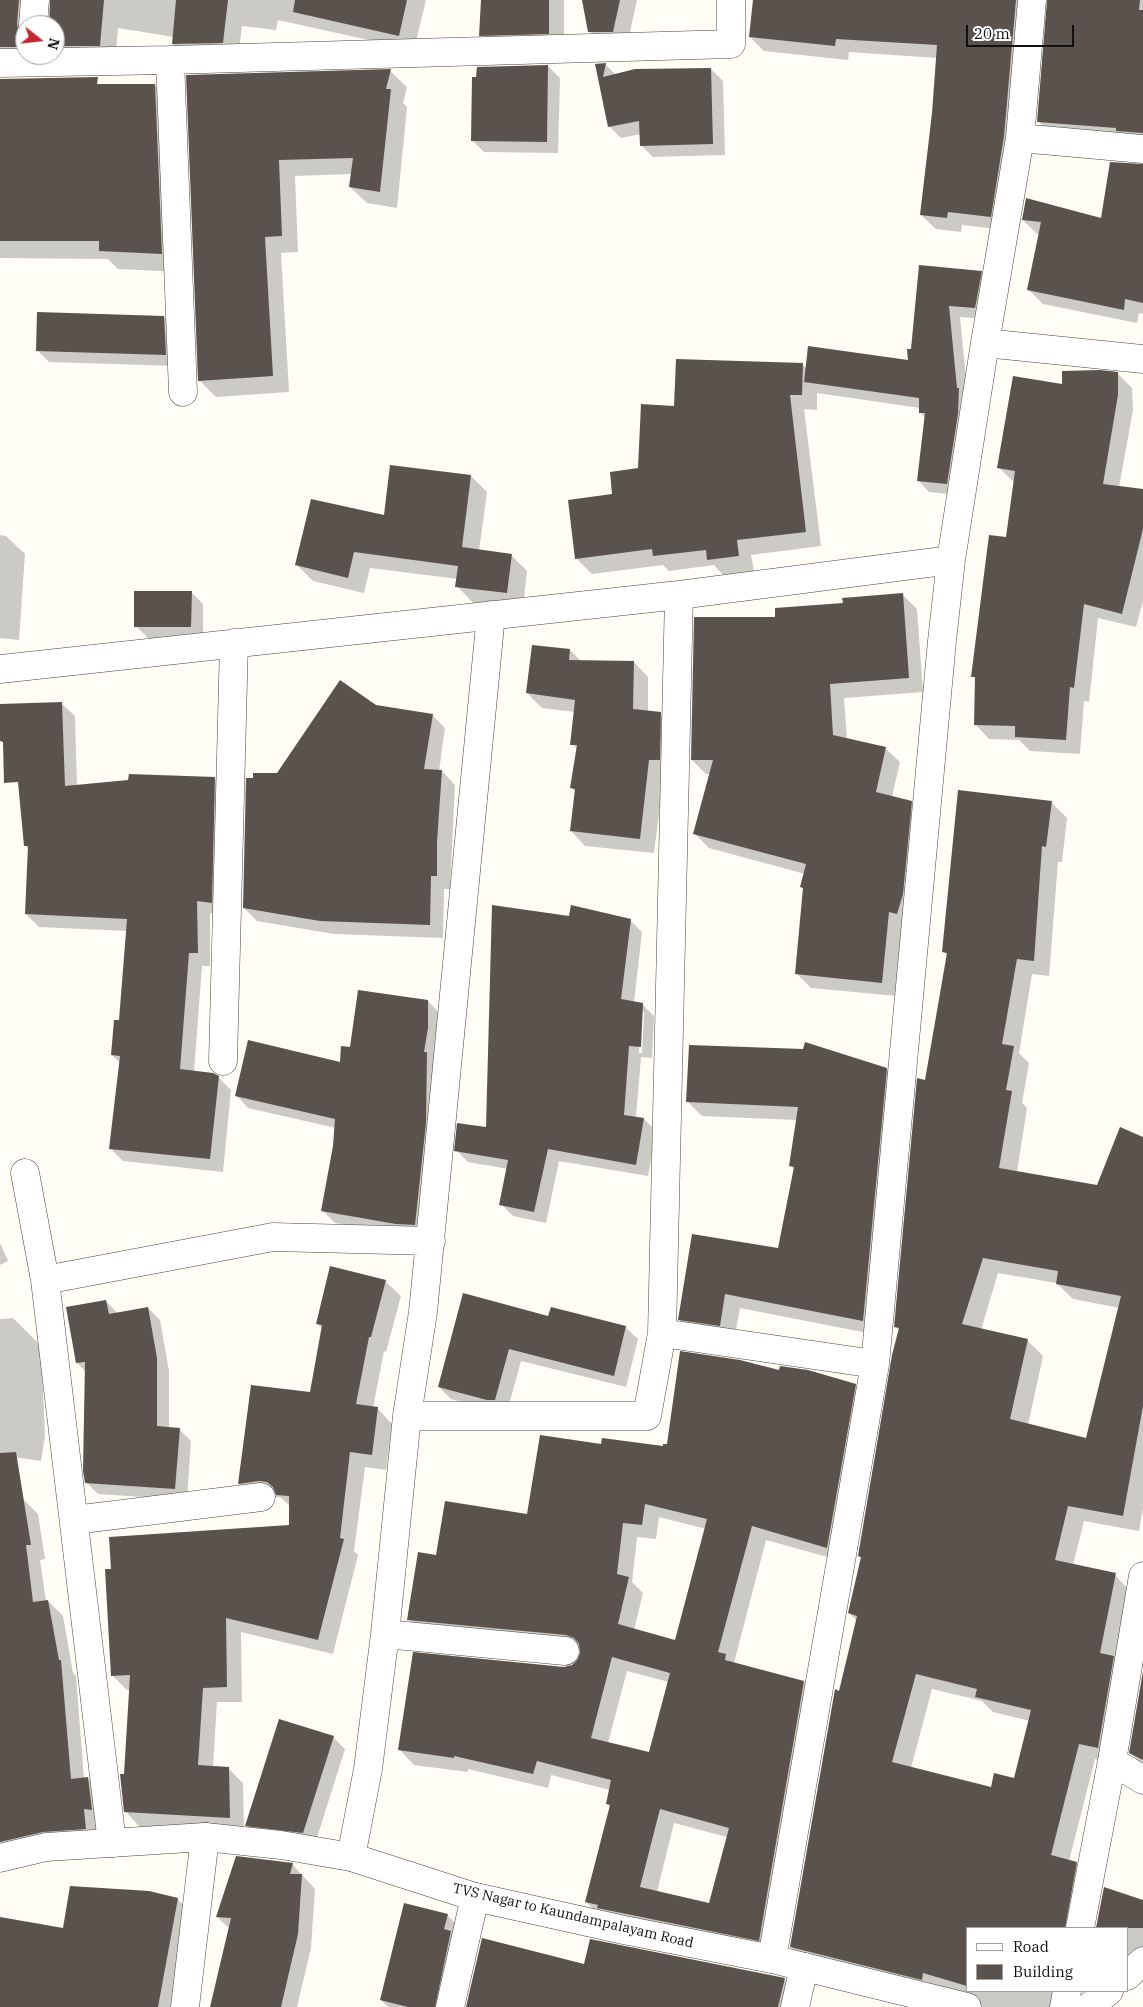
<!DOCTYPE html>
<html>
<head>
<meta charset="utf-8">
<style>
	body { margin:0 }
	#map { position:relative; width:1143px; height:2007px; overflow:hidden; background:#fffdf5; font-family:"IBM Plex Serif",serif }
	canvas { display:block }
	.legend { position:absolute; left:966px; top:1927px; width:162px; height:65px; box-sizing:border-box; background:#fff; border:1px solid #a0a0a0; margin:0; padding:6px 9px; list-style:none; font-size:15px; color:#111 }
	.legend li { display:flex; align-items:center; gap:10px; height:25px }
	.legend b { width:25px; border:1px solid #a0a0a0 }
	.north { position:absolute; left:15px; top:15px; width:50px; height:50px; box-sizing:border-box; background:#fff; border:1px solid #a0a0a0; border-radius:50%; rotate:106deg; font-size:14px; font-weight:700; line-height:20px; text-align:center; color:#111 }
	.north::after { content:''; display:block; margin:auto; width:18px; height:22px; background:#c4262e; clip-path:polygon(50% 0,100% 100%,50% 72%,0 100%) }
	.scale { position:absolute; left:966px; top:25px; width:108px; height:22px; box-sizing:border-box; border:2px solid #111; border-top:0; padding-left:6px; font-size:15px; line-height:18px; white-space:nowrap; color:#111; -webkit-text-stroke:4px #fff; paint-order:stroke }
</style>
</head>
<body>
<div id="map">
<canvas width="1143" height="2007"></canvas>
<ul class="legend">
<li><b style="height:6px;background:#fff"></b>Road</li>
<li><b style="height:14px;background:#5a524d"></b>Building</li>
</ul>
<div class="north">N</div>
<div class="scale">20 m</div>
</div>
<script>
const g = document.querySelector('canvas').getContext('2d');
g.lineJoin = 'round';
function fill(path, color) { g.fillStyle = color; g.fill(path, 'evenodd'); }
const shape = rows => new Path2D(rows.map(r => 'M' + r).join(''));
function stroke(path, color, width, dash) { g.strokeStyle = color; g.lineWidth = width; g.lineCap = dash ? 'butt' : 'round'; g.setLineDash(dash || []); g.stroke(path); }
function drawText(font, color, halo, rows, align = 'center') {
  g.font = font + ' "IBM Plex Serif",serif'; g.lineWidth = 5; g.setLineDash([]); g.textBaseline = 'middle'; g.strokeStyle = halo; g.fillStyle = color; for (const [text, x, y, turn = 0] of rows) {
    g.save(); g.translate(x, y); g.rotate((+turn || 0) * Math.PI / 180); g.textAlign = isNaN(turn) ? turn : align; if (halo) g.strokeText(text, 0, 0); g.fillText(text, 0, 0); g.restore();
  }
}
fill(shape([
	[0,0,50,0,44,1,25,25,25,55,55,55,55,25,50,25,52,0,426,0,414,50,278,20,276,30,242,26,238,58,189,59,173,44,174,37,118,28,115,61,0,62],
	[482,0,564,0,564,49,496,51,480,35],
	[583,0,637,0,627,46,604,46,590,32],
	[754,0,1039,0,1005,230,962,225,961,232,936,229,921,215,933,113,937,58,849,52,848,60,764,51,750,37],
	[1049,0,1143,0,1143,146,1053,135,1038,121],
	[605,64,616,75,711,69,723,81,725,155,653,157,641,145,641,134,621,138,609,126,596,65],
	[548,66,560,78,558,153,484,152,472,140,478,78],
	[390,71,407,87,403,103,407,107,397,208,367,203,350,187,352,174,295,176,298,252,281,253,289,392,216,397,199,380,188,76],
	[155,85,173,104,180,272,118,269,108,259,0,258,0,96],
	[1143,166,1143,314,1139,313,1137,323,1043,304,1029,290,1040,234,1037,234,1023,220,1102,219],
	[920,267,981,272,992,283,986,319,960,317,968,399,958,495,929,492,918,480,925,418,920,412,920,408,817,393,817,410,804,409,821,546,751,555,754,571,723,575,714,565,669,571,663,565,592,574,577,559,613,495,639,470,676,408,802,364,807,369,909,362,912,350],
	[164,317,176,329,177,366,49,362,37,350],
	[1117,373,1132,388,1133,410,1119,487,1143,490,1143,601,1136,627,1098,618,1089,702,1084,701,1080,754,1030,751,1019,740,989,739,975,724,976,679,973,676,1007,538,1015,483,999,468,1063,386],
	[471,476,487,492,479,551,511,555,527,571,523,608,473,603,457,586,458,579,370,568,364,593,313,581,297,565,385,517],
	[0,535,6,536,25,554,19,640,0,638],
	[191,592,203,604,203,638,148,638,136,626],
	[903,595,917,609,923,692,844,698,847,739,885,748,900,762,892,797,911,802,925,816,896,996,811,988,796,973,804,890,801,887,805,874,709,848,694,833,711,774,706,774,692,760,777,618],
	[570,650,581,661,634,662,648,677,648,712,660,713,675,728,664,774,654,853,585,846,571,831,576,792,572,788,578,750,572,744,575,712,542,708,527,693],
	[61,703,75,716,77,786,214,778,228,791,224,915,210,913,210,966,202,966,194,1072,218,1077,231,1090,223,1172,123,1161,110,1148,120,1063,112,1055,120,1022,128,931,39,927,26,914,29,850,25,845],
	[432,715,445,728,439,771,442,771,455,785,450,889,444,889,443,938,334,934,257,921,244,908,277,774],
	[1051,802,1067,818,1062,862,1058,862,1049,976,1032,974,1019,1053,1029,1063,1022,1103,1027,1108,1017,1172,1098,1186,1143,1138,1143,1508,1139,1531,1084,1521,1073,1565,1113,1573,1128,1589,1114,1763,1095,1759,1069,1861,1076,1863,1092,1879,1082,1928,967,1928,967,1991,1069,1991,1064,2007,983,2007,807,1963,791,1947,840,1692,857,1621,849,1613,862,1559,859,1556,899,1330,895,1326,926,1082,948,956,944,952],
	[998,1273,1056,1283,1073,1299,1120,1308,1087,1439,1028,1425,1043,1356,1027,1340,981,1330],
	[932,1689,982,1701,993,1712,1030,1721,1015,1780,992,1788,911,1768],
	[570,917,630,920,642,932,634,1002,642,1004,654,1016,652,1058,641,1057,636,1118,644,1119,656,1131,648,1176,559,1161,546,1223,513,1216,501,1204,508,1169,468,1162,456,1150,487,1129],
	[641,1012,644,1012,642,1053,639,1053],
	[428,1001,440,1014,427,1237,409,1236,335,1223,323,1211,336,1128,248,1108,236,1095,341,1064,351,1048],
	[804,1050,886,1069,901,1084,878,1335,740,1308,734,1340,694,1334,679,1319,779,1250,795,1170,790,1165,797,1120,702,1116,687,1101],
	[0,1243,8,1261,0,1265],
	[385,1281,401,1296,386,1352,384,1351,373,1408,377,1408,392,1424,386,1470,365,1467,354,1551,358,1555,333,1654,241,1632,242,1702,217,1702,213,1767,228,1768,243,1783,244,1833,140,1827,125,1811,131,1690,127,1690,112,1675,291,1526,291,1507,280,1497,254,1499,239,1484,311,1394,322,1329,317,1323],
	[106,1301,118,1314,148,1308,160,1320,169,1371,169,1428,179,1429,191,1441,187,1500,98,1494,86,1482,86,1372,77,1363],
	[13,1318,41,1346,45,1436,41,1461,0,1455,0,1319],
	[549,1318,625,1327,638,1339,626,1387,521,1361,507,1412,500,1412,451,1399,439,1387],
	[780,1371,855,1385,870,1400,842,1561,766,1540,734,1663,804,1682,818,1697,774,1954,601,1916,586,1902,610,1807,607,1803,610,1790,551,1775,548,1788,468,1769,468,1772,414,1765,400,1750,564,1668,572,1666,578,1661,581,1649,423,1635,409,1620,437,1556,528,1516,602,1446,664,1447,668,1446],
	[659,1517,706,1529,676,1641,634,1630,643,1593,632,1582,637,1537,656,1539],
	[627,1671,669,1682,650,1754,608,1743],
	[674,1823,727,1837,710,1905,657,1892],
	[23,1499,38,1514,45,1559,40,1560,46,1601,48,1601,63,1616,73,1673,76,1676,84,1779,88,1778,103,1794,100,1844,0,1854,0,1502],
	[1143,1678,1143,1765,1130,1753],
	[333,1737,345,1749,315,1844,259,1837,247,1825],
	[292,1864,315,1889,311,1948,297,2007,225,2007,230,1929,217,1917],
	[1105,1889,1143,1901,1143,1960,1127,1959,1127,1928,1097,1928],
	[177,1899,190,1911,172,2007,0,2007,0,1918,64,1930],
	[447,1915,459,1927,448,2007,388,2007,381,2000],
	[585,1966,784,1979,801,1996,798,2007,467,2007]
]), '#0003');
fill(shape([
	[0,0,19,0,17,24,19,32,25,38,25,47,0,47],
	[50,0,104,0,100,46,55,46,55,25,49,25],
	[176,0,228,0,223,43,172,44],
	[295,0,407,0,399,36,293,12],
	[481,0,549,0,549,34,479,36],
	[582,0,620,0,613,32,588,32],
	[753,0,1016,0,1004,136,991,217,948,212,947,218,920,215,932,113,937,45,836,39,835,46,749,37],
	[1047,0,1140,0,1139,10,1143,10,1143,133,1116,131,1116,128,1037,122],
	[606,63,603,77,635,69,711,68,713,144,640,146,639,121,608,127,595,64],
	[548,65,547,142,471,141,472,77,476,77,477,67],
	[391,69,386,89,391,89,380,192,349,187,353,158,279,160,282,236,265,237,273,376,198,381,186,75],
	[98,77,97,84,155,84,162,254,99,251,99,241,0,241,0,79],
	[1110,162,1143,164,1143,303,1125,299,1124,310,1027,290,1041,222,1022,220,1026,198,1101,218],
	[919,265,982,271,975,308,949,306,957,388,959,388,958,414,947,484,917,481,925,413,919,413,919,398,804,382,808,346,908,360,907,349,911,349],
	[37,312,164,316,166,355,36,351],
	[676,359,803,363,802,395,790,395,806,532,737,540,739,556,707,560,706,550,653,556,652,549,575,559,568,500,612,494,610,472,638,468,641,404,674,406],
	[1100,370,1118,372,1118,395,1103,484,1143,489,1143,529,1122,614,1084,604,1074,688,1070,687,1066,740,1015,737,1015,726,974,725,975,677,971,677,989,535,1006,537,1015,471,997,468,1013,376,1062,384,1062,371],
	[390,465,471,475,462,547,512,554,507,593,455,587,458,566,354,552,348,578,295,565,311,499,384,515],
	[134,591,192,591,191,627,134,627],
	[903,593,909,678,830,684,833,735,886,747,876,792,912,801,903,894,897,914,889,912,882,983,795,974,803,888,800,887,806,864,693,834,713,760,691,760,694,617,775,617,775,608,843,603,842,598],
	[532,645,570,649,569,660,634,661,633,709,661,712,660,760,649,760,640,839,570,831,575,789,570,788,577,745,570,745,575,700,526,693],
	[340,680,376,705,433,714,424,769,442,770,437,842,437,876,431,876,430,925,320,921,243,908,246,778,253,778,253,773,277,773],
	[62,702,65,786,128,780,129,774,215,777,212,903,197,901,198,953,189,953,180,1069,213,1073,219,1076,210,1159,109,1149,120,1056,111,1055,114,1020,119,1020,127,919,25,914,28,846,24,846,18,782,4,783,3,742,0,741,0,704],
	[958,790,1052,801,1046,847,1042,846,1034,961,1017,959,1002,1044,1014,1046,1006,1090,1012,1091,999,1168,1097,1185,1120,1127,1143,1137,1143,1406,1123,1516,1068,1506,1055,1560,1116,1573,1100,1653,1114,1656,1098,1748,1079,1744,1051,1855,1077,1862,1065,1928,967,1928,967,1986,923,1973,922,1980,790,1947,835,1689,839,1691,857,1616,848,1613,861,1557,858,1556,892,1355,899,1328,894,1327,917,1078,925,1080,947,953,942,952],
	[983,1258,1058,1271,1056,1284,1121,1296,1086,1438,1010,1419,1028,1339,962,1324],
	[916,1674,977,1689,975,1697,1031,1710,1014,1778,994,1773,991,1787,892,1762],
	[492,905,569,916,571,905,631,919,621,999,643,1003,641,1047,629,1046,624,1115,644,1118,636,1165,548,1149,534,1212,499,1205,508,1160,454,1151,457,1123,486,1127],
	[358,990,428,1000,428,1028,424,1052,427,1052,426,1123,415,1225,396,1224,321,1211,333,1146,335,1119,235,1096,248,1040,340,1062,341,1046,350,1047],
	[805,1042,887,1068,863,1321,725,1294,720,1326,678,1320,692,1234,778,1248,794,1167,789,1166,798,1107,686,1102,689,1045,803,1049],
	[330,1266,386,1280,371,1337,369,1337,356,1404,378,1407,372,1455,350,1452,340,1538,344,1539,318,1640,226,1618,227,1687,203,1688,198,1765,229,1767,230,1818,124,1812,120,1774,124,1774,130,1675,111,1676,105,1569,111,1569,109,1537,289,1525,289,1496,276,1495,273,1487,267,1482,259,1481,238,1484,251,1385,310,1392,322,1325,316,1324],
	[463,1293,548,1316,551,1307,626,1326,614,1376,509,1349,495,1400,487,1400,438,1387],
	[106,1300,109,1314,148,1307,157,1358,157,1426,180,1428,175,1489,85,1483,83,1471,85,1362,76,1363,66,1307],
	[680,1351,740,1360,779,1370,780,1366,808,1370,856,1384,827,1548,752,1526,718,1652,726,1654,725,1660,804,1681,759,1941,597,1908,598,1905,585,1902,610,1805,606,1804,611,1780,537,1761,533,1774,454,1756,454,1758,398,1750,413,1652,564,1667,572,1665,577,1660,580,1653,579,1644,574,1638,566,1635,407,1620,418,1552,436,1555,445,1501,527,1514,540,1435,601,1444,602,1438,663,1446,663,1444,667,1444],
	[645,1504,707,1519,675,1640,618,1624,629,1577,617,1574,623,1523,642,1525],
	[612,1657,670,1673,649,1752,591,1738],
	[660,1809,729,1828,709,1903,640,1887],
	[16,1452,31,1545,26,1545,33,1602,48,1600,59,1660,61,1660,71,1779,88,1777,92,1810,84,1809,86,1829,43,1832,0,1842,0,1453],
	[1143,1671,1143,1760,1129,1753],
	[279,1719,334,1736,303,1833,245,1826],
	[236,1856,293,1863,290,1874,302,1874,298,1934,281,2007,210,2007,231,1918,216,1917],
	[70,1886,149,1891,178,1898,158,2007,0,2007,0,1917,63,1928],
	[1104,1887,1143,1900,1143,1928,1096,1928],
	[404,1903,448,1914,444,1929,451,1931,435,2007,408,2007,380,2000],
	[482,1938,584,1964,590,1939,785,1978,778,2007,466,2007]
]), '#5a524d');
const minor = shape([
	[33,25,35,0],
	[170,60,183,392],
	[0,63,170,60,731,44,731,0],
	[1020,138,1143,149],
	[985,343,1143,359],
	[0,669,679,595,951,560],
	[223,1061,234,643],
	[25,1173,45,1280],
	[662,1333,875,1364],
	[407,1416,647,1416,662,1333,679,595],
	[74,1520,261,1497],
	[385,1634,565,1651],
	[1112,1761,1143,1780],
	[112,1843,45,1280,273,1237,431,1241],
	[351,1857,368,1769,385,1634,407,1416,423,1312,491,615],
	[1080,1928,1112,1761,1143,1576],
	[772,1959,875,1364,942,641,951,560,985,343,1020,138,1032,0],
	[1127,1976,1143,1961],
	[185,2007,205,1837],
	[450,2007,475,1897],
	[795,2007,804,1967],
	[1064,2007,1067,1991],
	[1089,2007,1109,1991]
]);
const tertiary = shape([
	[0,1858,46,1847,205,1837,281,1845,351,1857,475,1897,624,1930,772,1959,967,2007]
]);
stroke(minor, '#444', 29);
stroke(tertiary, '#444', 29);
stroke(minor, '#fff', 28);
stroke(tertiary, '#fff', 28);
drawText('14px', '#111', '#fff', [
	["TVS Nagar to Kaundampalayam Road",573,1916,13]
]);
</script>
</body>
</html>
